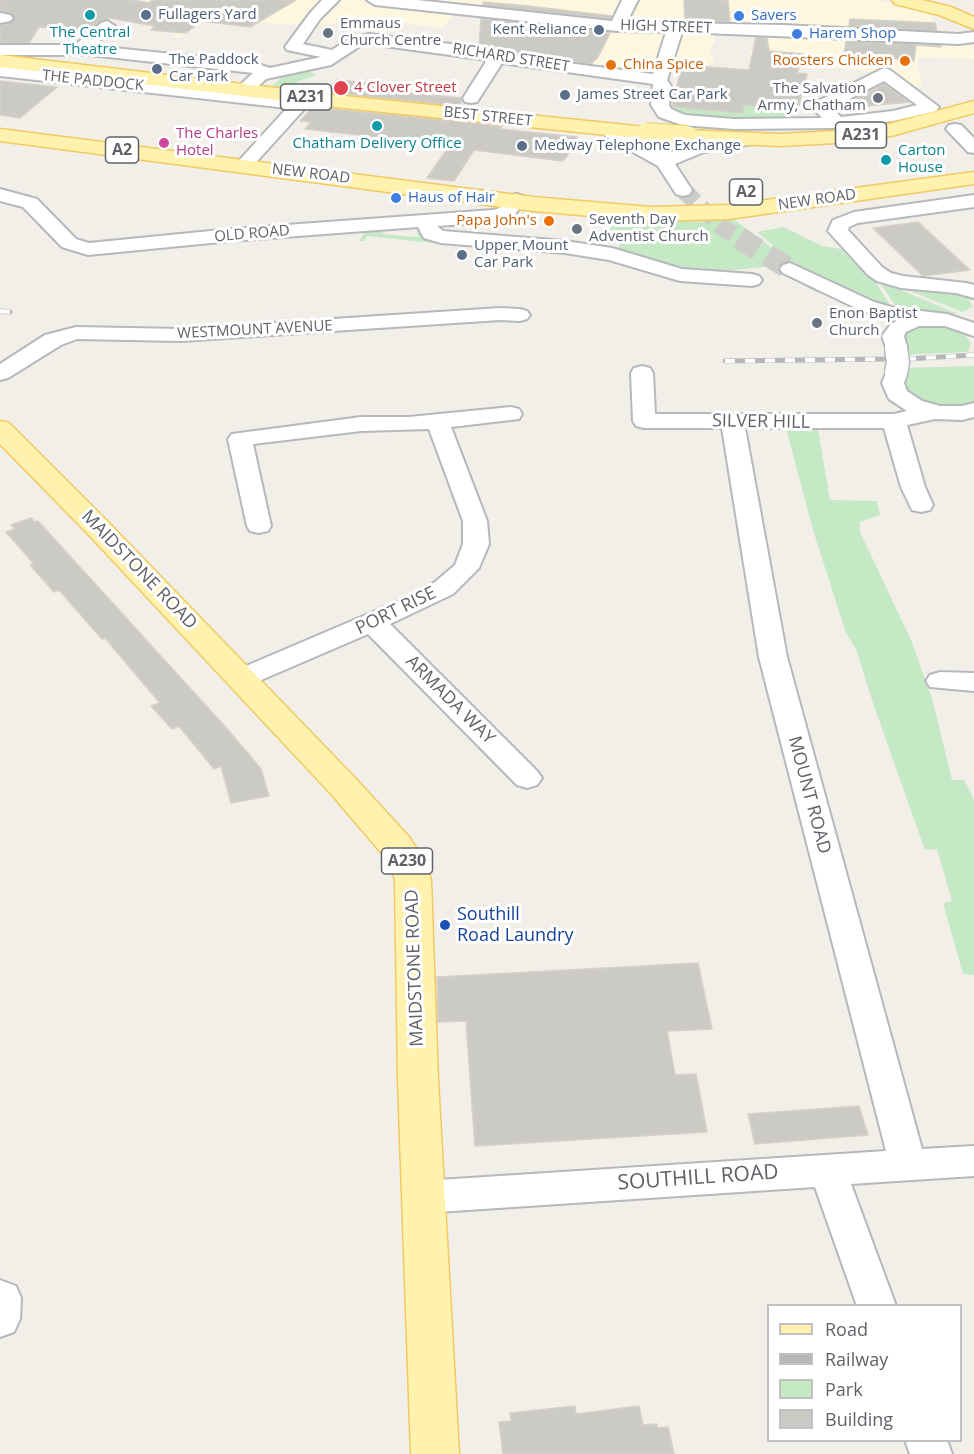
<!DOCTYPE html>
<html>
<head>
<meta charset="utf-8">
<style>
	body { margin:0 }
	#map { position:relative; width:974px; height:1454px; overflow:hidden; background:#f1efe8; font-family:"Open Sans",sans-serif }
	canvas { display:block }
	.legend { position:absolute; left:767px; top:1304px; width:195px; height:138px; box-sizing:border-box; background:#fff; border:2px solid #bfc1c3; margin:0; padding:8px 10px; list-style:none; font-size:18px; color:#5f6368 }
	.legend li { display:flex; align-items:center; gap:12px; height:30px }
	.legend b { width:30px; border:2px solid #bfc1c3 }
</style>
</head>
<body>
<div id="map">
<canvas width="974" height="1454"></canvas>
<ul class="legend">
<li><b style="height:8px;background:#fff2af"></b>Road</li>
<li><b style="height:8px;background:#b6b7b8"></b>Railway</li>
<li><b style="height:16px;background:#c5e8c5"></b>Park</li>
<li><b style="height:16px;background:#cccac5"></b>Building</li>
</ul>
</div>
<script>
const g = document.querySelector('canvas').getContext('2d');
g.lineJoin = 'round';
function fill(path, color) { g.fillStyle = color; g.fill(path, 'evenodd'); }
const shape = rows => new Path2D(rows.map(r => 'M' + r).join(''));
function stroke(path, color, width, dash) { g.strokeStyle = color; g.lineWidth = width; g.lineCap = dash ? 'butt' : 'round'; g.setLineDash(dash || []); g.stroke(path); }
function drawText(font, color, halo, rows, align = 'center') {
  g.font = font + ' "Open Sans",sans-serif'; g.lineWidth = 6; g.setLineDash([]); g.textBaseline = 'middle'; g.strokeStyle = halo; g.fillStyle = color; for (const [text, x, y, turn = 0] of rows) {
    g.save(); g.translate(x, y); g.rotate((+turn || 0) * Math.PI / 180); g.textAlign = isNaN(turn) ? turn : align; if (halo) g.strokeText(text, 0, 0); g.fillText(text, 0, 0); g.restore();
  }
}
fill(shape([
	[0,0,874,0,931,13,937,32,937,41,974,44,974,59,917,57,920,79,924,85,912,87,867,71,751,61,750,51,757,45,754,33,714,34,715,41,710,49,714,65,676,63,660,66,660,70,646,73,548,60,572,26,456,12,442,28,366,18,318,26,257,22,250,27,208,22,218,15,210,14,181,38,172,37,176,32,151,30,158,23,151,1,134,0,95,31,50,28,26,14,5,12,8,9]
]), '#fef7e0');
fill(shape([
	[310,71,316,76,298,81,296,83,308,86,306,92,272,86,282,77],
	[743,105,798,109,795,114,790,117,773,120,690,117,670,107,742,113],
	[617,217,703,222,732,218,776,251,779,257,771,266,745,269,725,271,671,268,618,251,620,243,602,244],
	[783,227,822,246,841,249,862,271,875,281,891,307,816,292,779,272,775,268,782,260,782,253,757,232],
	[382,229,383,234,413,237,419,237,416,231,421,230,490,249,367,236,364,241,359,241,366,231],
	[880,283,884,283,958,314,897,308],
	[903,288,956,293,968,298,973,307,962,312],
	[947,325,965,335,971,343,968,352,899,355,901,337,912,326],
	[974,366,974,401,964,406,954,407,925,405,909,397,900,378,904,368],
	[786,428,818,429,830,500,877,501,880,515,860,522,860,532,911,640,932,698,952,780,964,780,974,800,974,975,963,974,943,903,952,901,937,849,925,850,874,706,856,649,846,633,813,530]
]), '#c5e8c5');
const building = shape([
	[0,0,134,0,149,3,152,0,296,0,250,27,201,21,186,33,151,30,155,26,110,18,100,21,88,31,39,27,29,43,0,43,0,25,10,23,15,18,10,13,0,11,0,0],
	[684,0,728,0,730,22,685,21,684,0],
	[483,2,528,6,612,16,611,19,483,5,483,2],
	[481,19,610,33,598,57,591,64,521,55,479,46,481,19],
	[850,19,935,23,937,31,849,26,850,19],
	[756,37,767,38,769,51,804,54,797,73,807,74,798,109,743,105,743,113,673,107,672,102,682,68,695,66,749,70,756,37],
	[846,41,941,45,941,47,916,45,914,61,844,54,846,41],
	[337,80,403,86,398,92,461,98,462,101,459,106,326,92,337,80],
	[0,81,57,87,20,118,0,115,0,81],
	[884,84,909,102,836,109,884,84],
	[313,107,502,126,500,129,577,137,566,158,562,161,474,150,454,181,427,178,450,145,305,129,311,122,300,121,313,107],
	[918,222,970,270,923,276,873,228,918,222],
	[31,518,35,522,38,521,229,731,261,769,269,796,231,803,221,766,214,769,179,726,172,729,151,706,160,703,105,638,102,639,59,590,54,592,30,565,34,564,6,532,15,529,11,525,31,518],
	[698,963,712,1029,667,1031,675,1075,696,1074,707,1132,475,1146,466,1021,438,1022,437,977,698,963],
	[859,1106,868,1135,755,1144,748,1114,859,1106],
	[575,1406,576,1414,639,1406,643,1425,657,1424,657,1428,668,1427,674,1454,503,1454,499,1422,511,1421,510,1413,575,1406]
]);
fill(building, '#cccac5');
stroke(building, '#d6d1c6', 1.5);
stroke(shape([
	[683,190,723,228,741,239]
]), '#ccccc8', 17, [17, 8]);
stroke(shape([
	[739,238,790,269]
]), '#ccccc8', 22, [22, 11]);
const street = shape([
	[322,0,339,0,320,19,303,44,332,50,349,39,369,34,475,47,521,57,653,74,666,32,617,31,375,5,367,0,417,0,612,21,622,0,638,0,627,22,784,25,959,34,974,32,974,42,959,44,682,32,667,80,671,86,669,105,671,109,685,115,734,119,822,118,813,108,816,102,884,68,890,70,939,107,936,111,893,121,837,128,734,129,682,125,659,117,651,105,653,84,502,63,477,102,471,103,465,102,463,98,487,60,369,44,360,46,331,65,266,79,250,94,297,99,303,100,307,106,250,169,244,170,238,169,235,165,287,108,0,76,0,66,238,92,237,90,239,86,253,73,90,55,0,55,0,45,75,45,101,23,107,21,115,26,94,46,251,62,270,68,321,57,287,50,285,47,310,13,322,0],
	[884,81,917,105,893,111,841,117,832,108,884,81],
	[0,13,10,15,13,18,10,21,0,23,0,13],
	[955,124,961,125,974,138,974,153,968,152,946,129,949,125,955,124],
	[612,125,652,148,654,141,666,141,671,152,700,142,746,135,752,136,755,140,752,144,704,152,675,164,692,190,690,194,683,196,676,194,658,166,606,137,603,130,606,126,612,125],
	[0,189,37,199,76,239,89,243,231,229,493,210,500,208,509,196,516,194,523,196,525,200,514,216,495,222,437,226,443,231,565,241,612,248,682,269,752,274,759,276,762,280,759,284,752,286,680,281,609,260,565,253,441,243,424,238,418,227,231,241,88,255,62,247,23,207,0,201,0,189],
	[974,195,974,207,858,223,849,227,848,230,882,267,891,273,903,276,966,283,974,285,974,298,956,293,901,288,877,281,868,275,828,231,833,220,854,212,974,195],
	[790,263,874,302,895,308,947,314,974,323,974,336,945,326,919,326,906,332,904,336,907,348,904,353,896,354,888,353,882,336,891,324,897,321,860,310,783,273,780,269,783,265,790,263],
	[500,308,520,309,527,311,530,315,527,319,520,321,500,320,181,341,77,339,61,345,8,378,0,380,0,364,45,335,76,327,181,329,500,308],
	[642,366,650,368,653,373,655,414,894,414,907,411,889,399,882,383,888,368,896,366,904,368,907,373,904,383,907,391,922,401,940,406,962,406,974,403,974,417,962,420,935,419,907,425,925,487,933,505,930,510,921,512,912,510,901,487,884,428,745,428,787,657,922,1149,974,1146,974,1176,851,1184,896,1306,857,1306,815,1187,423,1213,410,1208,404,1197,410,1186,423,1181,886,1151,759,657,722,428,644,428,636,426,633,421,631,373,634,368,642,366],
	[511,407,519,409,522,414,519,419,451,427,487,521,489,544,479,568,453,594,390,624,537,771,542,778,537,785,527,788,517,785,368,634,252,684,242,687,232,684,228,678,232,672,408,597,435,582,455,565,463,544,463,521,429,429,361,431,253,444,271,526,268,531,259,533,250,531,247,526,228,439,232,434,361,417,409,417,511,407],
	[940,672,974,673,974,691,930,687,926,681,930,675,940,672],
	[0,1280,16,1286,21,1298,20,1319,14,1332,0,1337,0,1280],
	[905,1440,947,1440,952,1454,910,1454,905,1440]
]);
const primary = shape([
	[892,0,922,0,951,7,974,17,974,29,939,15,895,4,892,0],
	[0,55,344,96,646,127,653,129,656,133,653,137,646,139,344,108,0,67,0,55],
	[974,101,974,113,891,136,854,142,780,146,687,142,680,140,677,136,680,132,687,130,780,134,854,130,889,124,974,101],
	[0,129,533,197,650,207,729,205,974,172,974,184,729,219,650,221,533,211,0,141,0,129],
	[0,421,9,423,108,522,356,779,410,838,428,868,431,881,438,1080,459,1454,411,1454,398,1080,395,881,392,869,384,856,332,795,88,534,0,444,0,421]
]);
stroke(street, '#b5b8bc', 4);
stroke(primary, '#f2c960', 3);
fill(street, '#fff');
fill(primary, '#fff2af');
const rail = shape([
	[0,311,10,312],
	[906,359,974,355],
	[725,361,887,359]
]);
stroke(rail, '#b6b7b8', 5);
stroke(rail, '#fff', 4, [10]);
const streetBridge = shape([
	[896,348,898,362,896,373]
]);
const primaryBridge = shape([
	[646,133,687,136]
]);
stroke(streetBridge, '#b5b8bc', 25, []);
stroke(primaryBridge, '#f2c960', 22, []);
stroke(streetBridge, '#fff', 22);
stroke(primaryBridge, '#fff2af', 20);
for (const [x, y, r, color] of [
	[90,15,6,"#0f9aa8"],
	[146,15,6,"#5c6f8a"],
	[739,16,6,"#3f7fe0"],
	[599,30,6,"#5c6f8a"],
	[328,33,6,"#6b7280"],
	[797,34,6,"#3f7fe0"],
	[905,61,6,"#e8710a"],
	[611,65,6,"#e8710a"],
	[157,69,6,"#5c6f8a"],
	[341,88,8,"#e0444e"],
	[565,95,6,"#5c6f8a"],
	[878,98,6,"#6b7280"],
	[377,126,6,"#0f9aa8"],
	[164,143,6,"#d1479c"],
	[522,146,6,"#5c6f8a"],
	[886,160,6,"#0f9aa8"],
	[396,198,6,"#3f7fe0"],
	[549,221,6,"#e8710a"],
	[577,229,6,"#6b7280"],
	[462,255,6,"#5c6f8a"],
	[817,323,6,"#6b7280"],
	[445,925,6,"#1a4fb4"]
]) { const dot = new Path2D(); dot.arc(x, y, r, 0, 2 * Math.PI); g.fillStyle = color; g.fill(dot); stroke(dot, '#fff', 2); }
drawText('15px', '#4e5e75', '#fff', [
	["Fullagers Yard",158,15],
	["Kent Reliance",587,30,"right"],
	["The Paddock",169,60],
	["Car Park",169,77],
	["James Street Car Park",577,95],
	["Medway Telephone Exchange",534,146],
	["Upper Mount",474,246],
	["Car Park",474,263]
], 'left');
drawText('15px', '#366cbe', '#fff', [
	["Savers",751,16],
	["Harem Shop",809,34],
	["Haus of Hair",408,198]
], 'left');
drawText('15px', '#5b616d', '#fff', [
	["Emmaus",340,24],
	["Church Centre",340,41],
	["The Salvation",866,89,"right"],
	["Army, Chatham",866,106,"right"],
	["Seventh Day",589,220],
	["Adventist Church",589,237],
	["Enon Baptist",829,314],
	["Church",829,331]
], 'left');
drawText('15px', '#5f6368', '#fff', [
	["HIGH STREET",666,27,2],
	["RICHARD STREET",511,58,9],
	["THE PADDOCK",93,81,6],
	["BEST STREET",488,117,6],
	["NEW ROAD",311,174,7],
	["NEW ROAD",817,200,-8],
	["OLD ROAD",252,234,-5],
	["WESTMOUNT AVENUE",255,330,-3]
]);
drawText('15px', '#0d838f', '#fff', [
	["The Central",90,33],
	["Theatre",90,50],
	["Chatham Delivery Office",377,144],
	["Carton",898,151,"left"],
	["House",898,168,"left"]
]);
drawText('15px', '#c56008', '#fff', [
	["Roosters Chicken",893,61],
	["China Spice",623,65,"left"],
	["Papa John's",537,221]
], 'right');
drawText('15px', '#be3a42', '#fff', [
	["4 Clover Street",354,88]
], 'left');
drawText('15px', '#b23c85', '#fff', [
	["The Charles",176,134],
	["Hotel",176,151]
], 'left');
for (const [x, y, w] of [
	[306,97,51],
	[861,135,51],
	[122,150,33],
	[746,192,33],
	[407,861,51]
]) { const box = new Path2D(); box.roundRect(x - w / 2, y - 13, w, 26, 4.5); g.fillStyle = '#fff'; g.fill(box); stroke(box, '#5f6368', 1.5); }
drawText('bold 16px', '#5f6368', null, [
	["A231",306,97],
	["A231",861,135],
	["A2",122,150],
	["A2",746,192],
	["A230",407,861]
]);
drawText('18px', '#5f6368', '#fff', [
	["SILVER HILL",761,422,1],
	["MAIDSTONE ROAD",139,570,46],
	["PORT RISE",396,611,-26],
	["ARMADA WAY",450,700,45],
	["MOUNT ROAD",809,795,75],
	["MAIDSTONE ROAD",415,968,-92]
]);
drawText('18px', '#164399', '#fff', [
	["Southill",457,915],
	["Road Laundry",457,936]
], 'left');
drawText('21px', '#5f6368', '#fff', [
	["SOUTHILL ROAD",698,1178,-4]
]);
</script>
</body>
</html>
